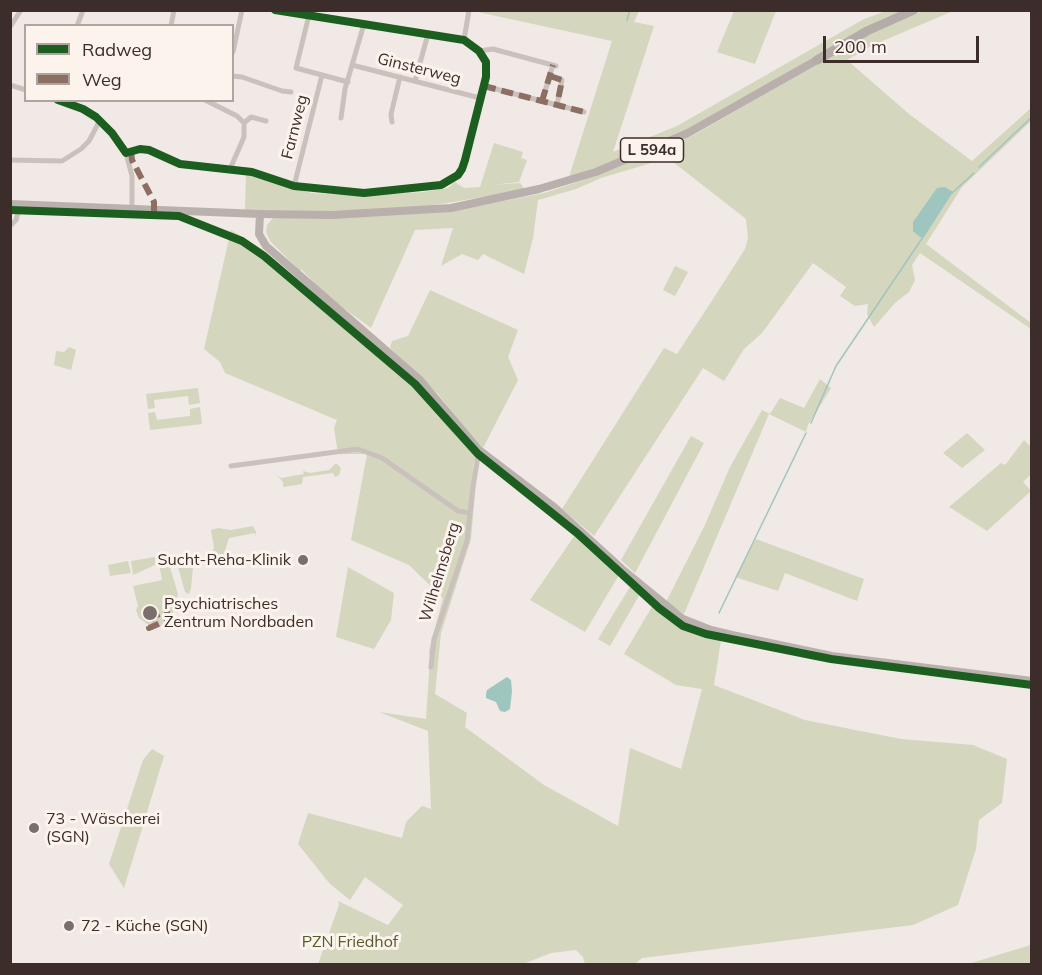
<!DOCTYPE html>
<html>
<head>
<meta charset="utf-8">
<style>
	body { margin:0 }
	#map { position:relative; width:1042px; height:975px; overflow:hidden; background:#f0e9e5; font-family:Mulish,sans-serif }
	canvas { display:block }
	.frame { position:absolute; inset:0; border:12px solid #3c2d2a; pointer-events:none }
	.legend { position:absolute; left:24px; top:24px; width:210px; height:78px; box-sizing:border-box; background:#fcf3ed; border:2px solid #afa49f; margin:0; padding:8px 10px; list-style:none; font-size:18px; color:#3c2d2a }
	.legend li { display:flex; align-items:center; gap:12px; height:30px }
	.legend b { width:30px; border:2px solid #afa49f }
	.scale { position:absolute; left:823px; top:36px; width:156px; height:27px; box-sizing:border-box; border:3px solid #3c2d2a; border-top:0; padding-left:8px; font-size:18px; line-height:21px; white-space:nowrap; color:#3c2d2a; -webkit-text-stroke:4px #fcf3ed; paint-order:stroke }
</style>
</head>
<body>
<div id="map">
<canvas width="1042" height="975"></canvas>
<div class="frame"></div>
<ul class="legend">
<li><b style="height:8px;background:#1b5e20"></b>Radweg</li>
<li><b style="height:8px;background:#8d6e63"></b>Weg</li>
</ul>
<div class="scale">200 m</div>
</div>
<script>
const g = document.querySelector('canvas').getContext('2d');
g.lineJoin = 'round';
function fill(path, color) { g.fillStyle = color; g.fill(path, 'evenodd'); }
const shape = rows => new Path2D(rows.map(r => 'M' + r).join(''));
function stroke(path, color, width, dash) { g.strokeStyle = color; g.lineWidth = width; g.lineCap = dash ? 'butt' : 'round'; g.setLineDash(dash || []); g.stroke(path); }
function drawText(font, color, halo, rows, align = 'center') {
  g.font = font + ' Mulish,sans-serif'; g.lineWidth = 6; g.setLineDash([]); g.textBaseline = 'middle'; g.strokeStyle = halo; g.fillStyle = color; for (const [text, x, y, turn = 0] of rows) {
    g.save(); g.translate(x, y); g.rotate((+turn || 0) * Math.PI / 180); g.textAlign = isNaN(turn) ? turn : align; if (halo) g.strokeText(text, 0, 0); g.fillText(text, 0, 0); g.restore();
  }
}
fill(shape([
	[473,11,639,11,634,22,654,26,613,152,677,126,864,19,886,11,903,11,856,32,789,72,688,129,596,168,569,177,612,41],
	[734,11,776,11,755,64,717,52],
	[923,11,953,11,873,45,847,60,909,114,972,161,1031,108,1031,121,962,187,926,244,1031,323,1031,329,920,253,912,265,915,280,909,292,895,303,874,327,867,314,868,304,855,306,840,296,846,287,813,263,762,333,744,349,724,381,703,368,594,536,562,509,664,348,677,354,715,296,745,249,748,238,746,219,668,158,601,178,576,189,538,200,533,238,524,274,483,254,478,260,462,254,441,266,453,228,415,230,371,328,327,296,302,270,299,270,270,241,266,232,267,225,273,218,341,218,462,209,544,193,596,176,694,135,848,46,890,24],
	[494,143,523,152,521,158,527,160,519,182,491,185,520,183,525,190,417,208,332,212,245,210,246,174,311,193,362,196,423,192,448,188,455,182,464,188,480,187],
	[231,230,262,249,372,344,418,387,476,455,473,467,476,481,471,539,441,633,435,694,467,713,465,727,544,785,618,826,630,748,681,769,702,689,676,685,624,654,653,605,683,629,721,640,714,685,805,720,901,739,973,745,1007,759,1002,803,979,820,976,849,958,905,913,925,642,958,635,964,585,964,583,957,576,950,551,953,523,964,318,964,339,905,338,901,388,925,403,905,365,877,350,900,330,884,298,844,308,813,402,838,406,822,422,806,431,809,428,731,379,712,426,719,430,659,429,651,443,598,409,565,351,540,367,454,338,454,334,428,337,420,225,373,220,362,204,349],
	[675,266,688,272,675,296,663,290],
	[430,290,518,330,508,357,518,380,483,448,466,430,438,394,390,348,392,341,408,336],
	[69,347,76,350,71,370,54,365,56,351,64,352],
	[820,379,831,388,808,425,806,432,769,414,684,614,666,602,704,527,730,467,762,410,770,414,780,398,804,408],
	[198,388,200,403,189,405,188,396,154,400,155,408,148,409,146,394],
	[200,407,202,424,150,430,148,413,155,412,157,420,190,416,190,409],
	[967,433,985,450,962,468,943,453],
	[691,436,704,443,635,573,621,560],
	[1024,440,1031,447,1032,473,1023,482,1031,491,987,531,949,507,1001,463,1005,465],
	[336,463,341,468,339,475,335,477,333,473,303,477,302,484,283,487,283,482,277,475,281,478,304,474,303,471,310,473,329,470],
	[253,526,256,532,256,536,255,533,229,538,222,560,193,567,191,588,189,594,185,592,177,563,211,556,214,547,211,530,218,528,231,530],
	[575,535,619,575,585,632,530,600],
	[756,539,864,579,857,601,785,573,778,591,735,577],
	[155,557,155,565,133,575,131,561],
	[158,558,165,558,169,564,178,594,170,624,157,627,147,624,139,618,136,610,138,606,133,586,162,580],
	[128,561,131,573,110,576,108,565],
	[348,567,394,593,391,620,374,649,336,637],
	[630,587,640,594,610,646,598,639],
	[152,749,164,756,124,888,109,864,143,760],
	[1031,945,1031,964,968,964]
]), '#d4d6be');
fill(shape([
	[945,187,953,192,924,237,920,237,913,231,913,222,937,188],
	[507,677,511,680,512,691,510,709,505,712,500,711,496,702,486,698,486,694,487,690]
]), '#9fc5bf');
stroke(shape([
	[627,20,630,10],
	[979,167,1032,117],
	[952,193,974,173],
	[811,423,836,366,923,237],
	[719,613,806,433]
]), '#9fc5bf', 1.5);
stroke(shape([
	[309,15,296,68,348,82],
	[77,26,83,10],
	[171,26,174,10],
	[10,27,21,10],
	[464,40,469,10],
	[479,51,493,49,556,66],
	[233,52,242,10],
	[352,65,480,98],
	[232,76,242,77,282,91,291,92],
	[550,76,562,80,557,105],
	[415,81,428,34],
	[10,85,26,90],
	[484,86,584,112],
	[58,100,83,109,96,117,112,133,126,153,132,176,132,208],
	[205,100,237,116,244,123,244,137,230,169],
	[542,101,553,65],
	[341,118,345,89,364,24],
	[392,122,391,114,400,77],
	[244,123,251,117,266,121],
	[126,153,140,149,149,150,180,164,192,166,252,172,294,186,364,193,441,185,458,175,462,169,465,160,486,77,486,62,479,51,464,40,275,10],
	[10,160,62,161,81,149,89,141,100,120],
	[294,186,322,75],
	[10,226,16,220,20,205],
	[231,466,358,449,382,458,458,511,470,513],
	[431,667,434,639,467,541,473,487,479,450]
]), '#cac1bd', 5);
stroke(shape([
	[10,204,260,214,259,234,266,246,420,380,479,450,554,507,622,569,683,619,711,630,732,635,832,656,1032,681]
]), '#bab1ad', 8);
stroke(shape([
	[260,214,332,215,451,208,539,189,596,172,688,133,817,60]
]), '#b9afac', 8);
stroke(shape([
	[817,60,867,31,914,10]
]), '#b4aca8', 9);
stroke(shape([
	[550,76,562,80,557,105],
	[484,86,584,112],
	[542,101,553,65],
	[131,151,132,160,154,202,154,214],
	[167,611,167,620,149,628,152,617,167,611]
]), '#8d6e63', 6, [12, 6]);
stroke(shape([
	[58,100,83,109,96,117,112,133,126,153,140,149,149,150,180,164,252,172,294,186,364,193,441,185,458,175,462,169,465,160,486,77,486,62,479,51,464,40,275,10],
	[10,210,179,216,242,241,264,256,415,384,478,454,577,533,659,608,683,626,706,634,831,659,1032,685]
]), '#1b5e20', 8);
for (const [x, y, r, color] of [
	[303,560,6,"#7b6f6b"],
	[150,613,8,"#7b6f6b"],
	[34,828,6,"#7b6f6b"],
	[69,926,6,"#7b6f6b"]
]) { const dot = new Path2D(); dot.arc(x, y, r, 0, 2 * Math.PI); g.fillStyle = color; g.fill(dot); stroke(dot, '#fcf3ed', 2); }
for (const [x, y, w] of [
	[652,150,63]
]) { const box = new Path2D(); box.roundRect(x - w / 2, y - 12, w, 24, 4.5); g.fillStyle = '#fcf3ed'; g.fill(box); stroke(box, '#3c2d2a', 1.5); }
drawText('bold 15px', '#3c2d2a', null, [
	["L 594a",652,150]
]);
drawText('16px', '#3c2d2a', '#fcf3ed', [
	["Ginsterweg",419,69,14],
	["Farnweg",295,127,-76],
	["Wilhelmsberg",440,572,-73]
]);
drawText('16px', '#3c2d2a', '#fcf3ed', [
	["Sucht-Reha-Klinik",291,560,"right"],
	["Psychiatrisches",164,604],
	["Zentrum Nordbaden",164,622],
	["73 - Wäscherei",46,819],
	["(SGN)",46,837],
	["72 - Küche (SGN)",81,926]
], 'left');
drawText('16px', '#525c2c', '#fcf3ed', [
	["PZN Friedhof",350,942]
]);
</script>
</body>
</html>
